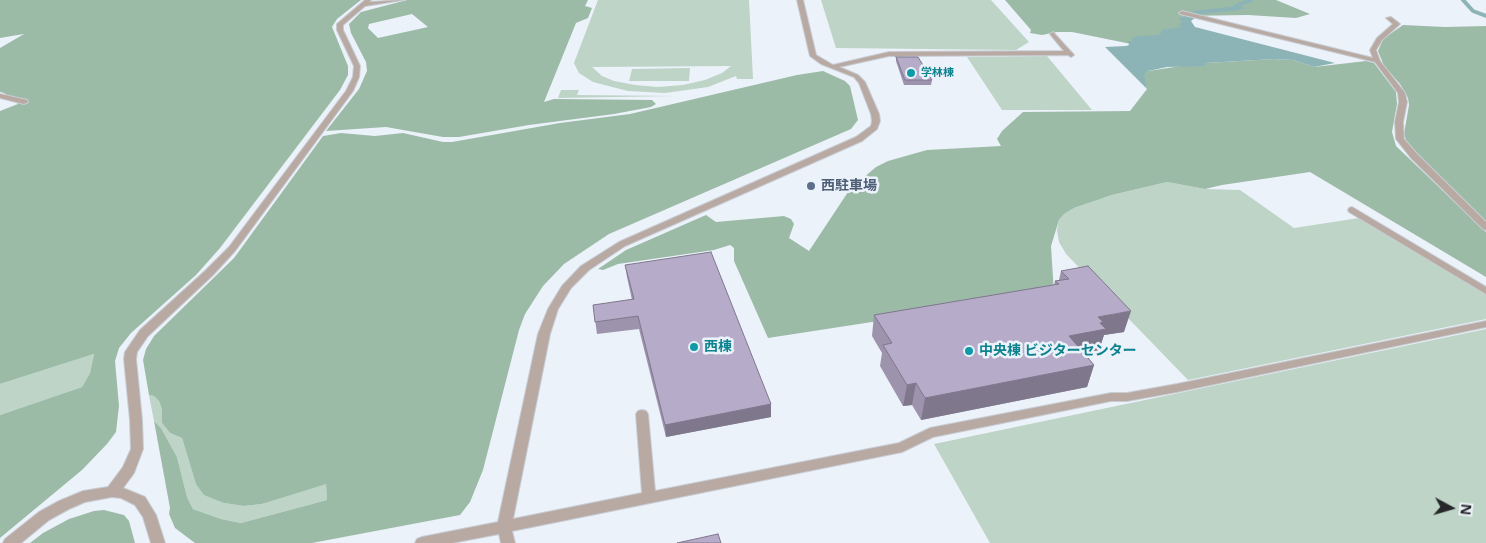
<!DOCTYPE html>
<html>
<head>
<meta charset="utf-8">
<style>
	body { margin:0 }
	#map { position:relative; width:1486px; height:543px; overflow:hidden; background:#ecf2fa; font-family:"Noto Sans",sans-serif }
	canvas { display:block }
	.north { position:absolute; left:1426px; top:483px; width:50px; height:50px; -webkit-text-stroke:4px #ecf2fa; paint-order:stroke; rotate:96deg; font-size:14px; font-weight:700; line-height:20px; text-align:center; color:#25272a }
	.north::after { content:''; display:block; margin:auto; width:18px; height:22px; background:#25272a; clip-path:polygon(50% 0,100% 100%,50% 72%,0 100%) }
</style>
</head>
<body>
<div id="map">
<canvas width="1486" height="543"></canvas>
<div class="north">N</div>
</div>
<script>
const g = document.querySelector('canvas').getContext('2d');
g.lineJoin = 'round';
function fill(path, color) { g.fillStyle = color; g.fill(path, 'evenodd'); }
const shape = rows => new Path2D(rows.map(r => 'M' + r).join(''));
function stroke(path, color, width, dash) { g.strokeStyle = color; g.lineWidth = width; g.lineCap = dash ? 'butt' : 'round'; g.setLineDash(dash || []); g.stroke(path); }
function drawText(font, color, halo, rows, align = 'center') {
  g.font = font + ' "Noto Sans","Noto Sans JP",sans-serif'; g.lineWidth = 5; g.setLineDash([]); g.textBaseline = 'middle'; g.strokeStyle = halo; g.fillStyle = color; for (const [text, x, y, turn = 0] of rows) {
    g.save(); g.translate(x, y); g.rotate((+turn || 0) * Math.PI / 180); g.textAlign = isNaN(turn) ? turn : align; if (halo) g.strokeText(text, 0, 0); g.fillText(text, 0, 0); g.restore();
  }
}
fill(shape([
	[598,0,749,0,753,79,737,79,736,76,708,87,665,93,628,91,593,82,579,73,574,63],
	[731,66,722,73,705,80,683,85,658,87,635,85,614,81,602,76,592,67],
	[821,0,991,0,1029,42,1016,50,836,48],
	[1047,56,1092,110,1002,110,967,57],
	[690,68,689,81,629,81,632,69],
	[561,90,579,90,577,95,676,96,558,98],
	[1167,182,1205,189,1240,190,1294,228,1359,218,1486,294,1486,319,1188,380,1066,254,1059,242,1057,230,1059,220,1064,214,1074,208,1112,195],
	[1486,329,1486,543,990,543,934,444],
	[94,354,90,373,82,387,0,415,0,384],
	[149,395,154,396,159,401,162,409,162,423,170,433,182,438,196,483,224,503,244,506,262,504,326,483,327,500,241,523,221,519,193,509,187,497,177,457,161,428,154,421]
]), '#bdd4c6');
fill(shape([
	[0,0,361,0,337,19,332,27,348,66,348,75,340,90,220,248,196,275,131,333,119,348,115,361,119,406,116,432,107,444,82,470,0,538,0,415,82,387,90,373,94,354,0,384,0,111,18,104,4,93,0,92,0,48,24,34,0,38],
	[407,0,588,0,585,6,592,8,588,18,576,23,544,102,554,99,652,100,656,104,651,107,614,114,529,125,459,137,443,137,386,127,326,131,359,89,367,71,366,62,351,33,349,24,361,12],
	[412,14,428,27,378,38,368,28,369,24],
	[1005,0,1276,0,1310,14,1296,18,1248,15,1182,16,1191,24,1141,46,1072,32,1057,32,1042,35,1030,33,1031,30],
	[1403,25,1445,27,1486,26,1486,223,1420,159,1407,143,1404,134,1409,105,1408,98,1400,84,1384,66,1378,51,1383,39],
	[1274,59,1293,60,1314,67,1366,61,1374,63,1396,92,1397,104,1392,132,1396,146,1486,232,1486,277,1310,172,1222,185,1205,189,1167,182,1112,195,1074,208,1064,214,1059,220,1051,246,1054,294,768,338,734,261,734,248,730,245,714,250,618,264,603,270,598,269,626,250,706,215,716,222,784,216,791,219,794,224,789,238,809,251,850,189,876,167,888,161,927,150,1001,146,997,139,1002,131,1023,112,1130,111,1147,89,1143,75,1148,71,1181,66,1204,66,1206,63],
	[823,71,845,81,850,86,858,120,851,129,609,234,564,264,543,286,525,314,519,330,483,470,470,502,460,515,312,543,195,543,175,528,169,514,170,508,154,421,161,428,177,457,187,497,193,509,221,519,241,523,327,500,326,484,262,504,244,506,224,503,204,495,196,484,182,438,170,433,162,423,162,409,159,401,154,396,149,395,143,360,146,349,154,336,234,258,323,136,341,133,375,136,403,133,443,142,452,142,560,123,630,114,797,75],
	[104,510,124,515,129,521,135,543,30,543,43,533,69,519,94,511]
]), '#9cbba7');
fill(shape([
	[1236,6,1245,8,1240,10,1200,14,1191,21,1195,27,1335,63,1314,67,1293,60,1274,59,1206,63,1205,66,1167,67,1148,71,1144,75,1147,89,1105,47,1126,46,1129,45,1128,41,1133,41,1131,39,1137,36,1158,35,1162,32,1161,30,1181,27,1179,24,1182,22,1178,19,1193,11]
]), '#8cb4b7');
stroke(shape([
	[1463,0,1473,11,1486,16],
	[1236,6,1251,0]
]), '#8cb4b7', 4);
const lane = shape([
	[365,0,371,0,369,2,403,0,365,6,343,25,343,30,360,66,359,77,353,91,235,251,213,275,148,336,137,352,136,359,142,420,143,449,134,473,123,488,145,497,156,515,165,543,151,543,143,517,135,505,121,498,112,497,85,502,69,509,49,520,21,543,3,543,5,539,39,512,59,501,83,491,108,487,123,467,131,449,130,420,124,359,125,352,140,330,205,271,229,247,346,91,353,77,354,66,337,30,337,24,365,0],
	[797,0,803,0,816,55,833,65,889,52,1064,51,1050,34,1053,32,1074,55,1071,57,1068,55,889,56,839,67,858,75,865,82,879,114,880,121,877,129,862,141,625,246,589,270,571,288,558,309,550,334,513,519,642,493,636,414,638,411,642,410,646,411,648,414,655,491,899,443,930,428,1111,393,1127,393,1177,384,1486,321,1486,327,1177,392,1127,401,1111,401,933,437,902,452,512,531,515,543,501,543,499,534,452,543,415,543,417,539,422,537,498,522,538,334,548,309,562,286,581,266,619,242,856,137,871,126,872,121,871,114,859,83,854,77,821,64,810,56,797,0],
	[1182,11,1373,58,1370,50,1377,38,1393,24,1386,18,1391,17,1400,24,1382,40,1376,50,1380,61,1405,93,1407,102,1403,122,1404,139,1417,154,1486,222,1486,230,1483,229,1411,158,1396,139,1395,122,1399,102,1398,93,1375,62,1180,14,1179,13,1182,11],
	[0,94,27,100,28,102,24,104,0,98,0,94],
	[1352,207,1486,287,1486,294,1349,212,1348,210,1349,208,1352,207]
]);
stroke(lane, '#c8cdd5', 2);
fill(lane, '#b8aaa3');
fill(shape([
	[896,57,932,80,931,85,904,85,896,61],
	[625,265,771,404,771,417,666,437,639,329,597,334,593,305,632,300,627,277],
	[1061,271,1124,332,1104,335,1099,350,1084,353,1094,365,1087,387,921,420,912,405,903,406,880,366,882,353,872,336,874,315,1054,285,1055,281,1059,280]
]), '#9d93ad');
fill(shape([
	[1131,311,1124,332,1104,335,1099,350,1063,358,1069,336,1098,317],
	[1094,365,1087,387,921,420,925,398],
	[916,383,912,405,903,406,907,385],
	[771,404,771,417,666,437,665,425]
]), '#7f788d');
const building = shape([
	[896,57,918,57,932,80,905,80,896,57],
	[711,252,771,404,665,425,638,316,595,322,593,305,634,299,625,265,711,252],
	[1088,266,1131,311,1098,317,1103,322,1100,323,1106,329,1069,336,1094,365,925,398,916,383,907,385,883,345,892,343,874,315,1059,284,1055,281,1069,279,1061,271,1088,266],
	[718,534,721,543,677,543,718,534]
]);
fill(building, '#b6abc9');
stroke(building, '#7f788d', 1);
for (const [x, y, r, color] of [
	[911,73,5,"#0f9aa8"],
	[811,186,5,"#5c6f8a"],
	[694,347,5,"#0f9aa8"],
	[969,351,5,"#0f9aa8"]
]) { const dot = new Path2D(); dot.arc(x, y, r, 0, 2 * Math.PI); g.fillStyle = color; g.fill(dot); stroke(dot, '#ecf2fa', 2); }
drawText('bold 11px', '#0d838f', '#ecf2fa', [
	["学林棟",921,73]
], 'left');
drawText('bold 14px', '#4e5e75', '#ecf2fa', [
	["西駐車場",821,186]
], 'left');
drawText('bold 14px', '#0d838f', '#ecf2fa', [
	["西棟",704,347],
	["中央棟 ビジターセンター",979,351]
], 'left');
</script>
</body>
</html>
